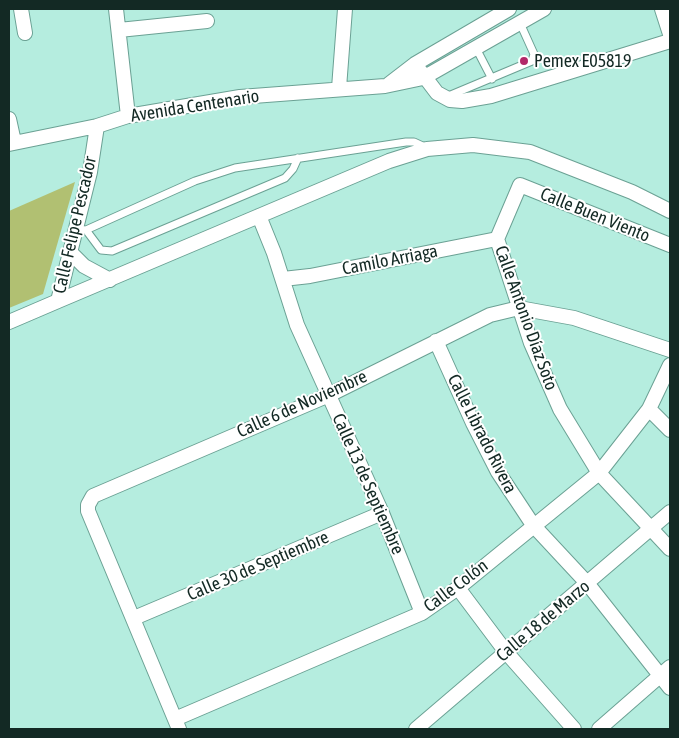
<!DOCTYPE html>
<html>
<head>
<meta charset="utf-8">
<style>
	body { margin:0 }
	#map { position:relative; width:679px; height:738px; overflow:hidden; background:#b5eddf; font-family:"Asap Condensed",sans-serif }
	canvas { display:block }
	.frame { position:absolute; inset:0; border:10px solid #132924; pointer-events:none }
</style>
</head>
<body>
<div id="map">
<canvas width="679" height="738"></canvas>
<div class="frame"></div>
</div>
<script>
const g = document.querySelector('canvas').getContext('2d');
g.lineJoin = 'round';
function fill(path, color) { g.fillStyle = color; g.fill(path, 'evenodd'); }
const shape = rows => new Path2D(rows.map(r => 'M' + r).join(''));
function stroke(path, color, width, dash) { g.strokeStyle = color; g.lineWidth = width; g.lineCap = dash ? 'butt' : 'round'; g.setLineDash(dash || []); g.stroke(path); }
function drawText(font, color, halo, rows, align = 'center') {
  g.font = font + ' "Asap Condensed",sans-serif'; g.lineWidth = 4; g.setLineDash([]); g.textBaseline = 'middle'; g.strokeStyle = halo; g.fillStyle = color; for (const [text, x, y, turn = 0] of rows) {
    g.save(); g.translate(x, y); g.rotate((+turn || 0) * Math.PI / 180); g.textAlign = isNaN(turn) ? turn : align; if (halo) g.strokeText(text, 0, 0); g.fillText(text, 0, 0); g.restore();
  }
}
fill(shape([
	[75,182,43,294,9,308,9,211]
]), '#b1c072');
const lane = shape([
	[476,48,492,79],
	[446,97,532,61,534,54,520,23],
	[76,229,86,230,195,181,235,168,406,142,414,142,427,148],
	[86,230,101,250,112,251,285,178,293,169,298,158]
]);
const street = shape([
	[21,9,25,33],
	[116,9,128,116],
	[662,9,670,34],
	[119,30,207,21],
	[415,64,437,93,450,100,462,101,491,96,670,41],
	[389,84,415,64,509,9],
	[339,88,345,9],
	[9,119,14,142],
	[9,144,97,126,128,116,240,97,385,86,423,78,544,9],
	[259,216,274,253,297,325,382,513,422,613],
	[670,245,520,185,497,239,531,343,560,409,599,473,670,549],
	[70,252,84,266,110,280],
	[283,279,310,276,497,239],
	[58,301,389,161,427,149,473,145,530,152,632,192,670,211],
	[9,322,58,301,90,172,97,126],
	[436,341,473,423,498,472,533,525,587,583,670,688],
	[649,409,670,430],
	[458,588,506,652,574,729],
	[134,618,382,513],
	[175,719,422,613,458,588,599,473,649,409,670,365],
	[179,729,88,511,88,505,93,496,329,395,490,315,519,308,574,318,670,350],
	[416,729,670,512],
	[599,729,670,667]
]);
stroke(lane, '#6ba194', 9);
stroke(street, '#6ba194', 16);
stroke(lane, '#fff', 7);
stroke(street, '#fff', 14);
for (const [x, y, r, color] of [
	[524,61,5,"#b22868"]
]) { const dot = new Path2D(); dot.arc(x, y, r, 0, 2 * Math.PI); g.fillStyle = color; g.fill(dot); stroke(dot, '#fff', 2); }
drawText('18px', '#132924', '#fff', [
	["Pemex E05819",534,61]
], 'left');
drawText('18px', '#132924', '#fff', [
	["Avenida Centenario",195,106,-9],
	["Calle Buen Viento",595,215,22],
	["Calle Felipe Pescador",75,225,-77],
	["Camilo Arriaga",390,260,-11],
	["Calle Antonio Díaz Soto",526,318,70],
	["Calle 6 de Noviembre",302,404,-24],
	["Calle Librado Rivera",482,434,63],
	["Calle 13 de Septiembre",368,484,66],
	["Calle 30 de Septiembre",258,566,-23],
	["Calle Colón",456,586,-37],
	["Calle 18 de Marzo",543,621,-40]
]);
</script>
</body>
</html>
